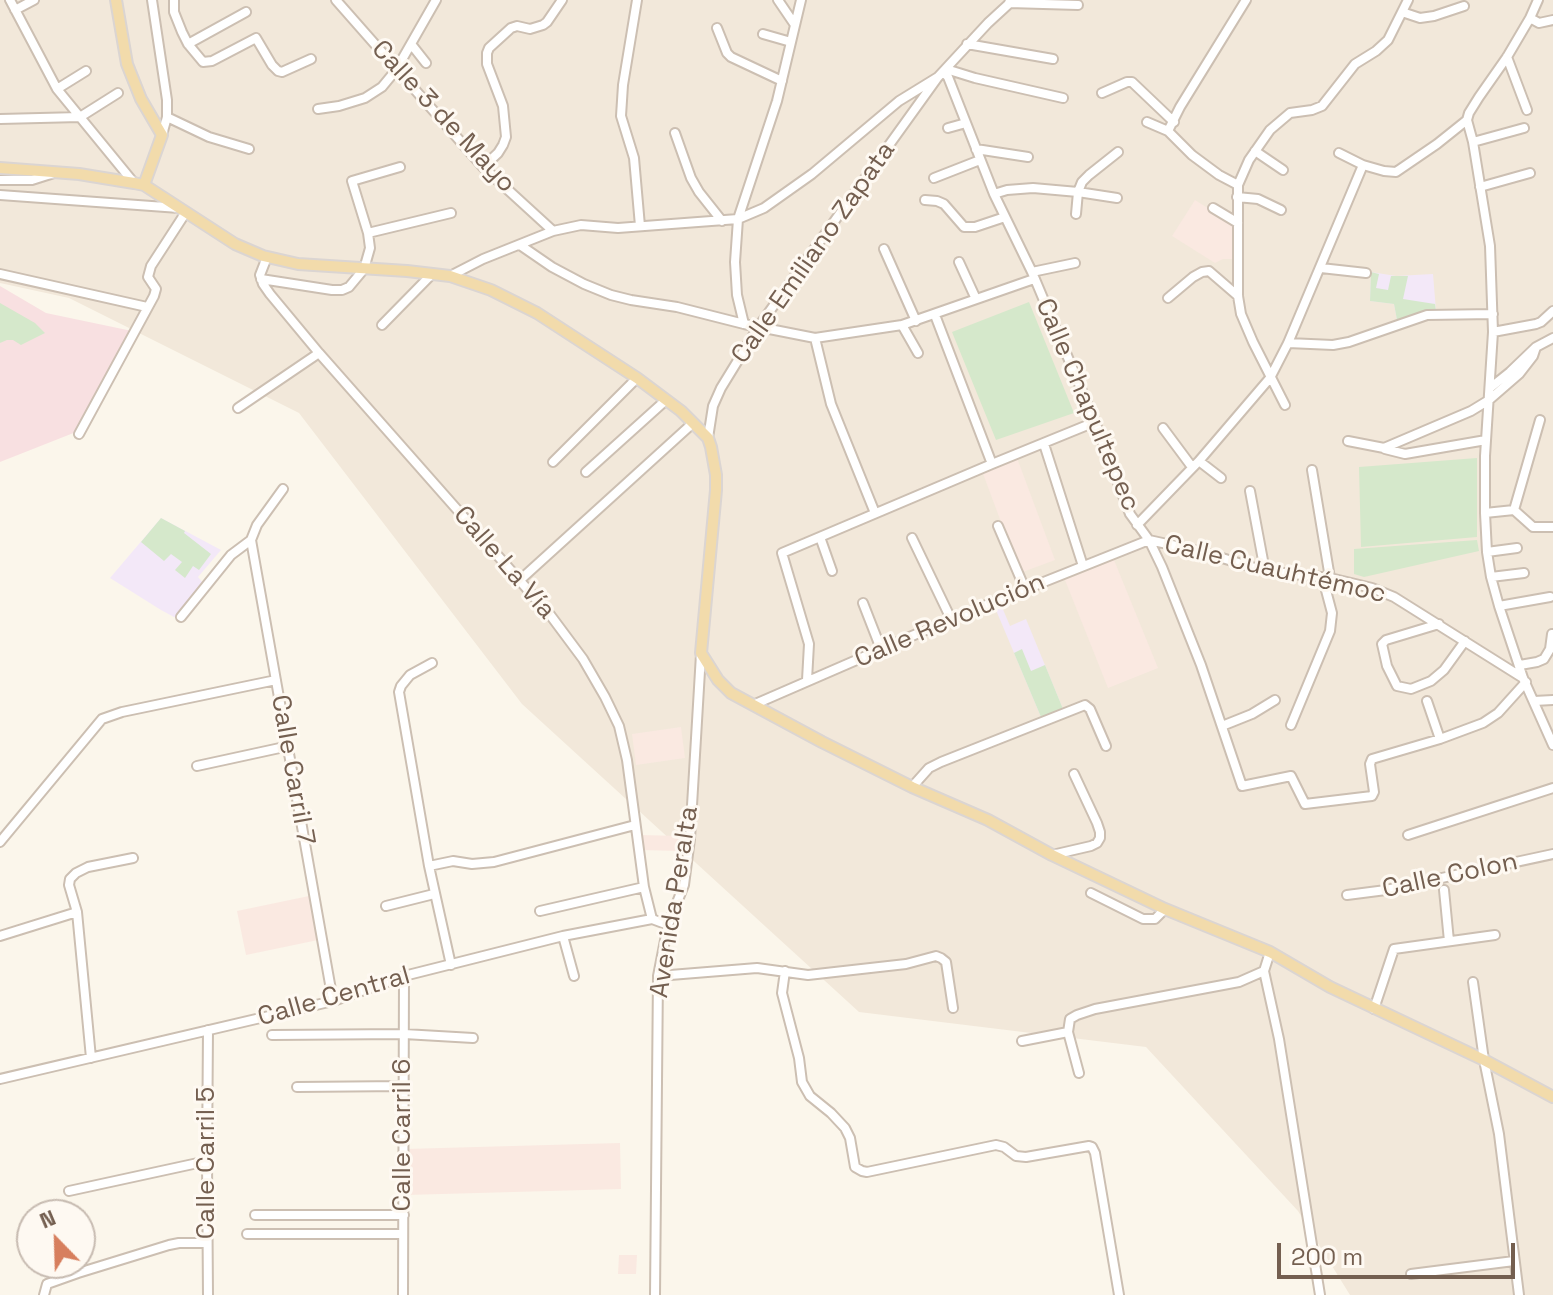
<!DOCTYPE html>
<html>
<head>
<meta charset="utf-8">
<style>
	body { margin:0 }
	#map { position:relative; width:1553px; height:1295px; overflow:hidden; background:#fbf6eb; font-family:"Space Grotesk",sans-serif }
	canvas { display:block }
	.north { position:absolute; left:16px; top:1199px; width:80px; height:80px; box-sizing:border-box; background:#fef9f2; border:2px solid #c7bbb1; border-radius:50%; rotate:337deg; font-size:22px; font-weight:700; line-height:32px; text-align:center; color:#745f50 }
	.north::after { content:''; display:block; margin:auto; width:28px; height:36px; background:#d77f5e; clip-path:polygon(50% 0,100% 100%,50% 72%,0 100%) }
	.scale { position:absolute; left:1277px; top:1243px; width:238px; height:36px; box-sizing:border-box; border:4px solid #745f50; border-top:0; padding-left:10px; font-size:24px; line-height:28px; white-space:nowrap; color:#745f50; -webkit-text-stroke:6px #fef9f2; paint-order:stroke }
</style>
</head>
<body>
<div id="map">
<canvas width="1553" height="1295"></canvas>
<div class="north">N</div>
<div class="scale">200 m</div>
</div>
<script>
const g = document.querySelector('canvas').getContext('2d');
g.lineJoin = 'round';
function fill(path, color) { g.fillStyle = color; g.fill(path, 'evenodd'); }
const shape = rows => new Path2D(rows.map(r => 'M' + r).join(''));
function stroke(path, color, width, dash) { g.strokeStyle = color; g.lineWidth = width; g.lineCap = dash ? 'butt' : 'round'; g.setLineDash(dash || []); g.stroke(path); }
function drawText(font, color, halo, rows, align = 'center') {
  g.font = font + ' "Space Grotesk",sans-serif'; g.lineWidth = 6; g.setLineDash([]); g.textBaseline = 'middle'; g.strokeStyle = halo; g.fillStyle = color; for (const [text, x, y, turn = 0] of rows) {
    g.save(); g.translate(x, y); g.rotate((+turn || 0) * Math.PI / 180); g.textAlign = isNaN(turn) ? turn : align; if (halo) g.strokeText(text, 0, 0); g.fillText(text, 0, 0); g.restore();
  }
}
fill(shape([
	[0,0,1553,0,1553,1295,1350,1295,1298,1211,1146,1047,859,1012,522,704,299,413,69,298,0,283]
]), '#f2e8da');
fill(shape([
	[1195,200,1233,224,1234,259,1223,259,1215,263,1172,236],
	[1017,458,1055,560,1020,573,982,471],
	[1114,560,1158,668,1108,688,1065,580],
	[681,727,685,758,636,765,632,734],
	[640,835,681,836,680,851,640,850],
	[309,896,318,940,246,955,237,911],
	[620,1143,621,1189,406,1195,405,1149],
	[619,1255,637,1255,636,1274,618,1274]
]), '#fae9e1');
fill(shape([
	[1371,272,1396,276,1433,274,1436,311,1397,320,1394,304,1370,301],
	[161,518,221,550,198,577,204,584,177,617,174,617,161,610,110,578],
	[999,600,1010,626,1026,619,1063,709,1041,717,993,603]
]), '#f3e8f8');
fill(shape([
	[0,286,46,313,132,331,76,432,0,462]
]), '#f8e0e1');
fill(shape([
	[1371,272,1379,274,1376,288,1388,290,1391,276,1408,276,1403,299,1435,304,1436,311,1397,320,1394,304,1370,301],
	[1029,302,1074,413,996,440,952,332],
	[0,303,35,323,45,333,21,345,13,340,7,340,0,343],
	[1477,458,1477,537,1361,547,1359,467],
	[161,518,185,531,184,533,211,554,199,570,193,566,185,578,175,570,182,562,171,554,164,561,141,542],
	[1477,540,1479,551,1364,577,1354,574,1354,549],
	[1022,649,1031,671,1045,665,1063,709,1041,717,1014,653]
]), '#d5e8cb');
const minor = shape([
	[10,0,57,89,134,183],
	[152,0,167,100,167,117,162,135],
	[174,0,174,12,182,32,188,44,203,62,212,61,256,38,272,65,278,71,282,72,311,59],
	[336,0,483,167,553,231],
	[637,0,623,85,621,116,634,158,640,226],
	[778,0,795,25],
	[1009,3,1078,5],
	[15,10,34,0],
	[1402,12,1420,18,1434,16,1464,6],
	[1530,18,1539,23,1553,20],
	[717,28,727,53,731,57,782,81],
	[763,34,791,42],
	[188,44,246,12],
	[411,44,426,63],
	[967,44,1053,59],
	[1507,57,1527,110],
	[946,69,975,78,1063,98],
	[943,72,948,77,994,194,1032,272,1095,422,1130,514,1149,540,1162,567,1201,665,1242,786,1291,776,1305,804,1372,796,1374,792,1370,764,1372,759,1440,739,1483,723,1498,713,1526,682],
	[57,89,86,71],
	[1102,93,1127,82,1132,82,1174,122],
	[318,109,339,106,365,98,382,87,396,70,436,0],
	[167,117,209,137,249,149],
	[0,119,80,117,118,93],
	[1467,120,1473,142,1490,246,1493,332,1485,456,1485,513,1487,552,1491,577,1499,606,1523,678,1553,745],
	[1147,122,1168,131,1192,155,1219,175,1238,185],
	[948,128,966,123],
	[1168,131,1180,107,1246,0],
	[675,133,691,178,699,192,722,221],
	[1473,142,1524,128],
	[976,149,1028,157],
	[1255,151,1283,170],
	[1339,153,1363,165,1384,171,1396,172,1437,144,1467,120,1469,113,1479,97,1507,57,1530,18,1538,0],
	[483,167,498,153,503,145,506,137,503,106,487,64,487,53,489,48,511,28,517,26,530,29,543,25,547,22,562,0],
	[934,178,980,160],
	[0,180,32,180,54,173],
	[1480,187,1530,173],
	[994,194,1007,190,1033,188,1078,192,1117,198],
	[0,195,179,208],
	[1237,197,1258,199,1281,210],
	[925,200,937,201,944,204,964,227,975,227,1005,217],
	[1213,208,1238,223],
	[1076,214,1078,192,1082,182,1089,175,1118,152],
	[368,233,451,213],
	[520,245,552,267,584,284,611,295,631,300,677,307,744,324,815,338,902,325,1034,279],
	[884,249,916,321],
	[267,257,260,275,263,284,270,294,319,353,551,616,583,659,605,697,619,726,627,760,644,887,652,919],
	[959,262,976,299],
	[1321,268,1366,273],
	[1032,272,1075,263],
	[0,274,147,307],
	[450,276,483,259,553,231,581,225,618,228,738,219,764,208,812,174,899,101,938,77],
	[261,279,332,290,342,290,349,287,364,269,370,248,368,233,352,181,400,167],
	[1168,298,1193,277,1202,272,1209,271,1238,296],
	[935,315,992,464],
	[744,324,737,295,735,262,738,219,777,101,801,0],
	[382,325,432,274],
	[902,325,918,353],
	[1493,332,1536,324,1541,322,1553,311],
	[815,338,831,404,875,513],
	[1288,343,1333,345,1349,342,1427,315,1493,314],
	[1490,388,1510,372,1536,347,1553,338],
	[1285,405,1253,342,1241,314,1238,296,1238,185,1249,160,1270,130,1290,113,1312,110,1322,106,1355,64,1376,51,1388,40,1408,0],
	[238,408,319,353],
	[1163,428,1192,467],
	[79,434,154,296,156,289,148,277,151,266,186,212],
	[708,438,713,406,721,388,759,326,938,77,988,23,1013,0],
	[1348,441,1384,448,1471,411,1489,400,1519,374,1533,356,1536,347],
	[1044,444,1083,566],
	[1385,449,1405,454,1486,440],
	[1199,461,1221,478],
	[553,462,637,378],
	[1312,470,1330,578],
	[586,472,666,400],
	[1250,491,1265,571],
	[1514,510,1540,420],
	[1514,510,1533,527,1553,527],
	[1485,513,1514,510],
	[1137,525,1199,461,1270,378,1288,343,1363,165],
	[998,526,1025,589],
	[820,537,832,571],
	[912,538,951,619],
	[251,540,333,1001],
	[1487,552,1517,548],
	[1491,577,1524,573],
	[520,580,693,423],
	[863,603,881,649],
	[1499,606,1550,597],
	[181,617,231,555,251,540,257,525,283,489],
	[1439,624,1386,640,1382,644,1387,666,1397,686,1411,689,1431,681,1444,670,1465,641],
	[432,663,410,675,401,686,399,692,429,866,451,965],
	[1520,665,1537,662,1544,659,1550,649,1552,634],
	[807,680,809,644,782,553,992,464,1095,422],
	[1427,701,1440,739],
	[1534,701,1553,700],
	[753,705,951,619,1149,540,1199,551,1265,571,1330,578,1372,588,1394,597,1523,678],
	[1291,725,1330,631,1332,613,1323,579],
	[1222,726,1252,714,1275,700],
	[197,766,289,746],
	[912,787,929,768,941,762,1085,705,1090,709,1106,746],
	[1408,835,1553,788],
	[0,842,102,719,122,712,276,680],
	[1052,855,1091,846,1097,843,1100,838,1100,832,1097,823,1074,774],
	[429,866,453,861,472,864,494,862,635,825],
	[1444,890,1449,941],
	[1091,893,1143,919,1155,919,1165,909],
	[1347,895,1386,890,1553,854],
	[386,906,434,894],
	[540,911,644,887],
	[0,936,77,912],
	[563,936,574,976],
	[785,971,782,993,799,1058,802,1082,810,1096,831,1113,845,1128,850,1138,855,1167,862,1171,867,1172,996,1145,1004,1147,1016,1156,1026,1157,1089,1146,1092,1147,1095,1153,1119,1295],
	[1264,971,1279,1039,1320,1295],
	[658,976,757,968,808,975,906,964,936,956,941,958,946,962,953,1008],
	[1473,982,1484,1060,1499,1134,1519,1295],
	[1374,1009,1394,949,1495,935],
	[208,1030,207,1161,208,1295],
	[272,1035,404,1034,473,1038],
	[1022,1041,1068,1032],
	[91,1058,77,912,69,885,70,879,76,873,88,867,133,858],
	[1079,1073,1068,1032,1070,1019,1077,1015,1095,1009,1239,982,1264,971,1270,952],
	[0,1079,333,1001,404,976,563,936,652,919,668,925],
	[297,1087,403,1086],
	[69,1191,207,1161],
	[255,1215,404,1215],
	[247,1234,403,1234],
	[1411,1274,1514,1261],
	[44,1295,47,1284,78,1273,169,1245,179,1243,207,1243],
	[403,1295,404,976],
	[655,1295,658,976,668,925,684,885,690,839,701,654]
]);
const major = shape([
	[116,0,127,64,141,99,162,135,144,185],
	[0,168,79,174,134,183,144,185,235,244,263,256,298,264,407,271,450,276,491,290,537,313,637,378,681,411,708,438,711,447,716,475,716,490,701,653,718,680,731,693,822,742,912,787,988,820,1052,855,1165,909,1270,952,1330,987,1484,1060,1553,1097]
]);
stroke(minor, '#ccbfb2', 12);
stroke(major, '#dbd5d2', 14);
stroke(minor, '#fff', 8);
stroke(major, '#f2dbab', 10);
drawText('26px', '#745f50', '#fef9f2', [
	["Calle 3 de Mayo",443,117,47],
	["Calle Emiliano Zapata",814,253,-55],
	["Calle Chapultepec",1087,405,67],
	["Calle La Vía",504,563,49],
	["Calle Cuauhtémoc",1275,570,13],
	["Calle Revolución",950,621,-23],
	["Calle Carril 7",292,770,80],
	["Calle Colon",1450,876,-12],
	["Avenida Peralta",675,902,-81],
	["Calle Central",334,997,-16],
	["Calle Carril 6",403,1135,-90],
	["Calle Carril 5",207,1163,-90]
]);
</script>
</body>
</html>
